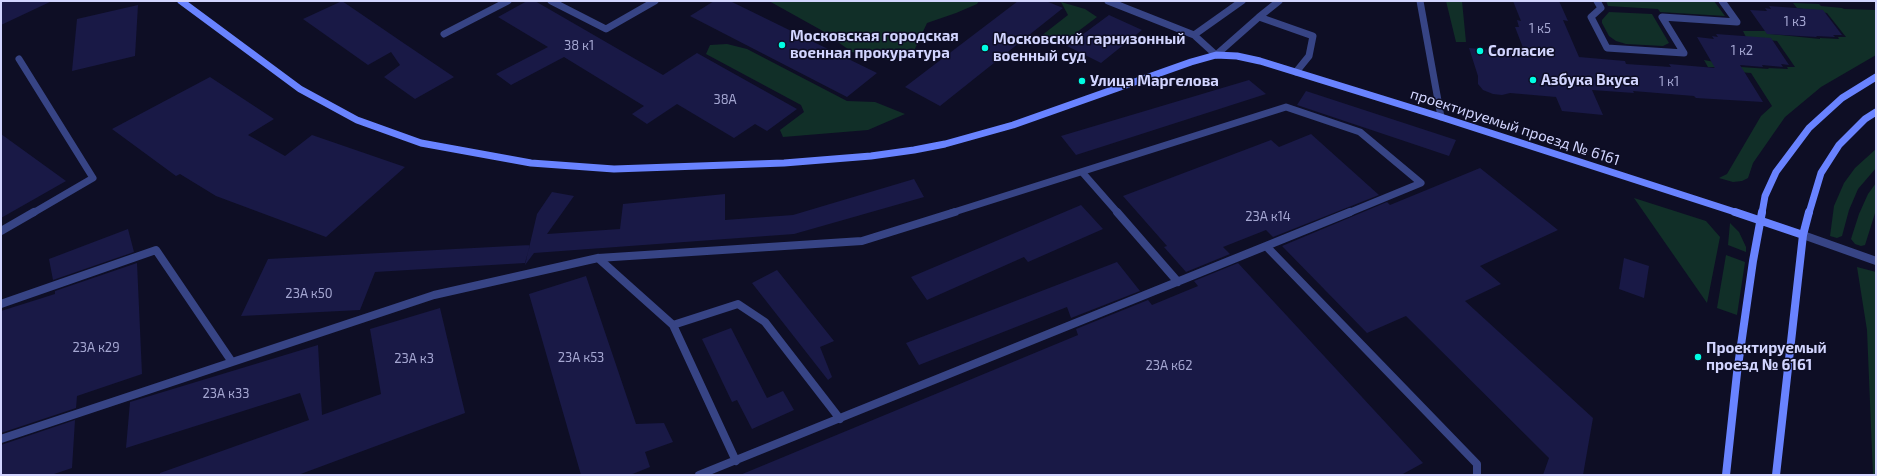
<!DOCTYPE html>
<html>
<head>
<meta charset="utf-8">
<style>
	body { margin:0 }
	#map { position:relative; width:1877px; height:476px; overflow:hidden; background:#0e0e25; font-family:"Exo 2",sans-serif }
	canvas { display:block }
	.frame { position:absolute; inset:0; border:2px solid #d2d5ff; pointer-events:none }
</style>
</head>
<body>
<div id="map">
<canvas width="1877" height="476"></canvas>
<div class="frame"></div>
</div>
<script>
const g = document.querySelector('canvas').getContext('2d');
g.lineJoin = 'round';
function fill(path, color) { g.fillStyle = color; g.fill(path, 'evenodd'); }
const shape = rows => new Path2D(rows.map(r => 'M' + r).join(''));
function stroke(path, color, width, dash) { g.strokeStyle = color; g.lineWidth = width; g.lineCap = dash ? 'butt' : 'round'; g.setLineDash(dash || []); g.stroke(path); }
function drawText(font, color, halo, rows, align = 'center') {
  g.font = font + ' "Exo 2",sans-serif'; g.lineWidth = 3; g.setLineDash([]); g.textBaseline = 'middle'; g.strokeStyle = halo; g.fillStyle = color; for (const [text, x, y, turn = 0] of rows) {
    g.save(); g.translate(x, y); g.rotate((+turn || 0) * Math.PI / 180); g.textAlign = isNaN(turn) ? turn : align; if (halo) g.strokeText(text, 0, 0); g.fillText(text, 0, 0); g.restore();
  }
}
fill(shape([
	[769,1,979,1,977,4,956,13,927,23,913,53,888,60,852,52,821,30],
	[1446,1,1462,1,1466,42,1456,42],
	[1606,1,1714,1,1725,16,1660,12,1658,9,1608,6],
	[1061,2,1085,9,1097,17,1060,45,1041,36,1068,15],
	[1793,3,1819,4,1821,6,1842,8,1844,9,1876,10,1876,55,1821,87,1785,117,1753,163,1748,178,1742,181,1733,182,1719,178,1727,174,1761,116,1772,106,1751,73,1716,70,1714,67,1708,67,1704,60,1741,67,1769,69,1768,68,1788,69,1787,67,1795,67,1777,41,1746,37,1743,31,1768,31,1770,34,1820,39,1820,38,1839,39,1838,37,1846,37,1827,13,1797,8],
	[1609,12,1652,14,1669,43,1663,46,1626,44,1616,41,1609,36,1602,23,1602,20],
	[727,44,747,49,847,101,875,102,905,114,868,130,783,137,780,130,804,112,801,105,706,54,710,45],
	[1876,149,1876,168,1858,189,1849,210,1842,236,1837,238,1830,236,1834,206,1844,183,1855,168],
	[1876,183,1876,210,1865,245,1861,246,1855,244,1851,239,1859,214,1868,194],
	[1634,198,1706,221,1720,237,1707,303],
	[1730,223,1739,232,1746,247,1746,252,1728,245],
	[1726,255,1745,262,1737,315,1717,308],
	[1857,267,1876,272,1876,475,1873,475,1867,330]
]), '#112f28');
fill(shape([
	[1,1,52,1,1,25],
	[342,1,405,44,454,77,415,99,384,77,400,65,391,52,368,65,303,19],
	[527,1,535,1,663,75,697,53,797,109,767,131,755,124,734,138,677,104,647,124,632,114,644,106,564,57,511,85,496,74,548,47,498,17],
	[714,1,730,1,877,73,847,97,690,16],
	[1018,1,1046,1,1063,8,940,106,905,87],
	[1513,1,1559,1,1568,21,1563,20,1579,57,1625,61,1626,64,1671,67,1669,64,1715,68,1697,37,1714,39,1712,36,1718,37,1716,34,1771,38,1789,65,1781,64,1783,67,1762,65,1763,67,1740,65,1763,102,1696,98,1694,96,1633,91,1634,93,1592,90,1603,115,1562,111,1556,97,1510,93,1502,95,1493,94,1483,90,1478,84,1478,76,1469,48,1525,53,1515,27,1519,27,1517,20,1521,21],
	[138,5,135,56,72,71,77,19],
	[1769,6,1823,10,1842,35,1833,35,1835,37,1816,36,1817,37,1767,34,1750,10,1767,11,1765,8,1771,9],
	[1109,15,1142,30,1101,63,1067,46],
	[210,77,274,119,248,135,285,156,312,135,405,167,326,237,216,196,180,174,176,176,112,129],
	[1249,80,1266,94,1076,155,1061,136],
	[1306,91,1456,140,1449,156,1297,105],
	[1,134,66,181,1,218],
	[1311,134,1379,195,1273,237,1266,230,1223,247,1230,254,1186,272,1164,247,1167,246,1123,196,1271,140,1279,147],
	[1480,168,1558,230,1480,266,1501,284,1465,301,1593,418,1583,475,1543,475,1549,458,1406,316,1367,333,1282,246,1387,202,1390,205],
	[914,179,924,197,794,234,534,253,525,265,537,214,552,192,574,196,547,234,620,229,623,204,725,194,725,220,793,215],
	[1081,205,1103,229,1028,262,1024,257,927,300,911,277],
	[128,229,134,252,53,280,49,259],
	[530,245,525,263,375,272,360,310,241,316,268,259],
	[1624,258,1649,266,1644,298,1619,289],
	[1117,262,1140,291,1071,318,1067,307,919,365,906,343],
	[137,263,142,374,77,396,76,408,1,433,1,311,55,294,55,291],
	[1238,263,1423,463,1401,475,740,475,1078,335,1076,329,1148,300,1152,305,1198,286,1194,281],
	[777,270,834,341,820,347,832,377,828,380,752,283],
	[586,276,636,424,664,423,673,442,645,452,650,467,630,475,581,475,529,294],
	[440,308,465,413,298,475,160,475,160,473,309,420,300,393,126,448,130,402,318,345,322,415,381,394,370,329],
	[731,328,767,398,783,391,794,410,752,429,737,400,732,402,702,339],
	[75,420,72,468,51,475,1,475,1,445]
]), '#191946');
stroke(shape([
	[551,1,606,29,655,1],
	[1108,1,1194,35,1216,55,1259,17],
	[1279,1,1259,17,1313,36,1309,56,1296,72],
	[1597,1,1601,8,1591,17,1607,48,1684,53,1662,17,1737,22,1722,1],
	[444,34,508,1],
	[1194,35,1242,1],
	[19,59,93,178,33,213],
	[1082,172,1118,213],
	[951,213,1286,107,1360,132,1421,183,1348,213]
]), '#374485', 7);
stroke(shape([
	[1117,212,1178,282],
	[1,231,34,212],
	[1803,235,1876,261],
	[1266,246,1350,212],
	[598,258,673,325],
	[1,304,156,250,232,362],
	[1,439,434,295,598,258,862,241,955,212],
	[736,461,673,325,738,304,765,322,840,419],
	[699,475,1266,246,1477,464,1477,475]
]), '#374485', 8);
stroke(shape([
	[1420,1,1441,117]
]), '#374485', 7);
stroke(shape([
	[181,1,300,89,357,120,421,143,531,163,614,169,784,163,871,156,914,150,945,144,1013,125,1191,62,1216,55,1237,56,1260,61,1441,117,1738,213],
	[1762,213,1765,196,1776,172,1809,128,1842,98,1876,77],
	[1809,213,1821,173,1839,145,1865,119,1876,112]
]), '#6983ff', 7);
stroke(shape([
	[1735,212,1803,235],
	[1726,475,1737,373,1753,261,1762,212],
	[1776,475,1803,235,1809,212]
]), '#6983ff', 8);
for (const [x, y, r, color] of [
	[782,45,4,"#00fde3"],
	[985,48,4,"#00fde3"],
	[1480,51,4,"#00fde3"],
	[1533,80,4,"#00fde3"],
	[1082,81,4,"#00fde3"],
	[1698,357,4,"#00fde3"]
]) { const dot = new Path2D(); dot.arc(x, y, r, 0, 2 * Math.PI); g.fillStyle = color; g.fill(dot); stroke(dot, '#0e0e25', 1.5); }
drawText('13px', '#a4a6d1', null, [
	["1 к3",1795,22],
	["1 к5",1540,29],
	["38 к1",579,46],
	["1 к2",1742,51],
	["1 к1",1669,82],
	["38А",725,100],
	["23А к14",1268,217],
	["23А к50",309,294],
	["23А к29",96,348],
	["23А к53",581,358],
	["23А к3",414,359],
	["23А к62",1169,366],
	["23А к33",226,394]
]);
drawText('bold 15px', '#d2d5ff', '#0e0e25', [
	["Московская городская",790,36],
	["военная прокуратура",790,53],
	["Московский гарнизонный",993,39],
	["военный суд",993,56],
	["Согласие",1488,51],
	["Азбука Вкуса",1541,80],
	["Улица Маргелова",1090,81],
	["Проектируемый",1706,348],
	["проезд № 6161",1706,365]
], 'left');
drawText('15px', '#d2d5ff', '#0e0e25', [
	["проектируемый проезд № 6161",1515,127,18]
]);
</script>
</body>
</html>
